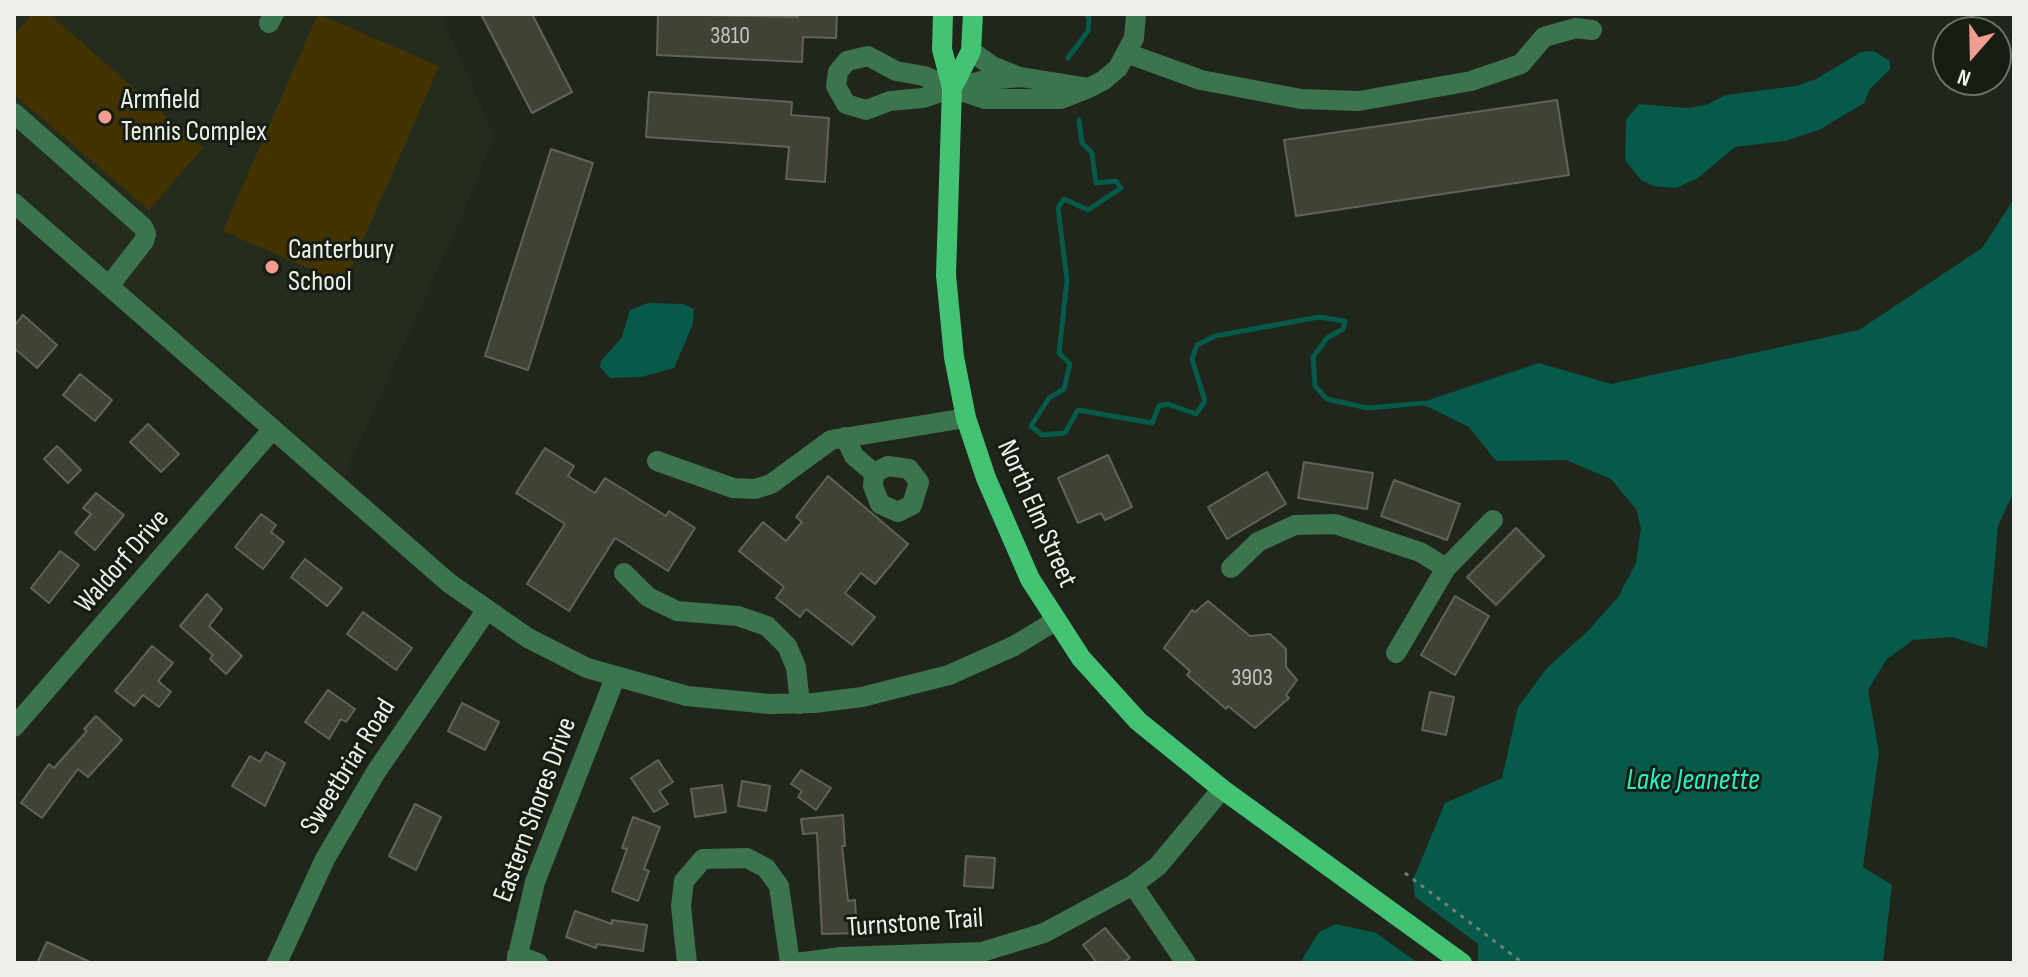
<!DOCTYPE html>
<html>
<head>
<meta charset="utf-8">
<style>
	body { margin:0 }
	#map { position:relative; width:2028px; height:977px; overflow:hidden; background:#20261c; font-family:"Sofia Sans Condensed",sans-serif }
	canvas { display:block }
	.frame { position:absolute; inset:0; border:16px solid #ecf0e9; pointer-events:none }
	.north { position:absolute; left:1932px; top:16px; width:80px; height:80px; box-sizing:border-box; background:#171d13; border:2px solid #6c7169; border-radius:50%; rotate:200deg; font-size:22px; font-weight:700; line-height:32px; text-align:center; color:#ecf0e9 }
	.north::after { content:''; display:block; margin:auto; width:28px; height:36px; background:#f59c91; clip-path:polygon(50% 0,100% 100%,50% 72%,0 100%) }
</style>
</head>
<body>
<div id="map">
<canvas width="2028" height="977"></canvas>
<div class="frame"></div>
<div class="north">N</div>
</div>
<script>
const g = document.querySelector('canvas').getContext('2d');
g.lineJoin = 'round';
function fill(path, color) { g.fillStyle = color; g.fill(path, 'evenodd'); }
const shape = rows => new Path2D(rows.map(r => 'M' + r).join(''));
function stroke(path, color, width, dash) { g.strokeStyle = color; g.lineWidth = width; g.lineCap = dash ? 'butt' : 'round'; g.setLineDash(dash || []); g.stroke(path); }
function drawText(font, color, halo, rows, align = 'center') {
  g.font = font + ' "Sofia Sans Condensed",sans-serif'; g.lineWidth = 6; g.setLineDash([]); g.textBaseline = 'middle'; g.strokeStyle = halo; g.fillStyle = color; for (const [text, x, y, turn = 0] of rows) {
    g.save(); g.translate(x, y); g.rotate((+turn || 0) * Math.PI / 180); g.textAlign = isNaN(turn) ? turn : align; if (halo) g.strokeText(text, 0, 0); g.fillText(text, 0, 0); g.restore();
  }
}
fill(shape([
	[14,14,441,14,494,136,461,218,344,476,14,189]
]), '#242d1d');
fill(shape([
	[32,14,49,14,203,148,149,210,14,94,14,35],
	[318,14,439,66,344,284,223,231]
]), '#423300');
fill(shape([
	[1874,51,1890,61,1890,69,1870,89,1864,103,1819,130,1785,141,1735,147,1698,178,1676,188,1654,186,1641,180,1625,160,1626,120,1639,104,1688,108,1706,105,1726,95,1796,86,1816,79,1861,52],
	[2014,199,2014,491,1998,526,1987,648,1952,637,1913,640,1886,660,1868,690,1879,753,1863,867,1892,885,1883,963,1478,963,1478,944,1415,897,1413,880,1445,803,1502,778,1518,707,1547,668,1589,630,1618,597,1636,563,1641,528,1636,509,1611,479,1566,460,1496,461,1469,427,1420,403,1539,363,1611,384,1859,330,1982,248],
	[648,303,683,304,694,309,693,324,674,368,641,377,610,378,600,367,601,361,622,337,630,310],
	[1336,924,1376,933,1418,963,1300,963,1319,932]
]), '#065a49');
stroke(shape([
	[1068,58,1088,31,1089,18,1086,14],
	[1079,120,1082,143,1092,153,1096,183,1116,181,1121,188,1088,210,1064,199,1058,208,1067,280,1059,353,1070,364,1064,389,1049,398,1031,426,1042,435,1065,433,1078,410,1152,423,1159,406,1168,404,1196,414,1205,401,1192,359,1197,345,1215,336,1319,317,1345,321,1343,329,1327,338,1313,357,1315,386,1327,399,1368,408,1424,403]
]), '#065a49', 5);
const building = shape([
	[481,14,532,14,572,92,532,113,481,14],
	[658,14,798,17,798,14,837,14,836,38,803,37,802,62,657,55,658,14],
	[649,92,792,102,791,115,829,118,825,182,786,179,789,147,646,137,649,92],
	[1557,100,1569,175,1296,216,1284,140,1557,100],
	[551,149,593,163,528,370,485,356,551,149],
	[23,315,57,345,37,368,14,348,14,326,23,315],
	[80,374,112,400,95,421,63,395,80,374],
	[148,424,179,454,161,472,130,442,148,424],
	[57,446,81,470,68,483,44,459,57,446],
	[545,448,574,466,568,476,595,493,605,478,666,516,669,511,695,528,668,571,615,538,569,611,527,584,565,524,516,493,545,448],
	[1108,455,1132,507,1105,520,1101,513,1078,523,1058,478,1108,455],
	[1304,462,1373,473,1367,509,1298,498,1304,462],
	[1267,472,1286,504,1227,539,1208,507,1267,472],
	[828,476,908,544,875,584,861,573,845,593,875,617,852,645,806,609,800,617,776,598,784,587,739,551,763,522,786,541,802,522,796,517,828,476],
	[1394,480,1460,504,1447,540,1381,516,1394,480],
	[96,493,124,515,95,550,75,533,91,514,83,508,96,493],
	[261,514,276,525,271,532,284,542,263,569,235,547,261,514],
	[1516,528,1544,556,1496,605,1467,577,1516,528],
	[60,551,79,565,49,603,31,588,60,551],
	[305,559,342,588,327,606,291,577,305,559],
	[207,594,222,609,209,626,242,656,226,674,210,659,213,655,180,626,207,594],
	[1455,596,1489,616,1455,675,1421,655,1455,596],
	[1208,601,1250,636,1270,634,1286,649,1286,667,1297,680,1286,695,1289,698,1255,728,1228,706,1226,709,1187,675,1190,671,1164,648,1192,610,1195,612,1208,601],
	[363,612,412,648,396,670,347,634,363,612],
	[152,646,173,663,158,681,171,692,159,707,143,695,134,706,115,691,152,646],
	[328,690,355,709,346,722,341,719,329,739,305,722,328,690],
	[1430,692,1454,697,1446,735,1422,730,1430,692],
	[462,703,499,722,485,750,448,731,462,703],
	[96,716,122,740,88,777,78,769,42,818,21,803,49,764,54,768,87,731,84,729,96,716],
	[266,752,285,763,265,806,232,786,250,756,260,762,266,752],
	[658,760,673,782,659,791,668,804,654,812,631,778,658,760],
	[801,770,831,788,816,810,798,797,802,791,791,784,801,770],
	[742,781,770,786,766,811,738,806,742,781],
	[722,785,726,812,695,817,691,789,722,785],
	[415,804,441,817,416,870,389,856,415,804],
	[843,815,845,846,842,846,848,901,855,900,857,933,822,934,817,833,803,834,801,819,843,815],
	[633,817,660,827,644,869,649,871,638,901,612,891,627,849,622,848,633,817],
	[966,856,995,858,993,888,964,886,966,856],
	[575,911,612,924,612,920,647,925,643,951,597,944,596,948,566,937,575,911],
	[1105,928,1130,958,1123,963,1097,963,1083,945,1105,928],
	[47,942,92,963,37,963,47,942]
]);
fill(building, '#414235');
stroke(building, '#626356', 2);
stroke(shape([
	[1405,873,1523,963]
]), '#787d74', 3, [4, 6]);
stroke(shape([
	[269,23,274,14],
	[971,51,992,66,1017,76],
	[1129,54,1201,80,1301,99,1359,101,1471,81,1521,64,1544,37,1576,28,1592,30],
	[1089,88,1021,77,986,80,952,88,923,98,890,101,866,110,846,104,836,86,838,72,847,61,868,56,896,71,924,76,952,88,985,99,1061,99,1089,88,1104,80,1118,68,1134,38,1136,14],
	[14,113,143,227,146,234,144,241,109,286],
	[14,203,449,583,528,638,587,668,687,696,770,704,814,703,862,697,949,675,1014,646,1055,621],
	[845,437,854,456,874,473,873,486,880,504,898,512,912,505,919,482,909,469,888,466,874,473],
	[657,461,733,488,755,489,771,484,831,440,966,418],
	[1231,568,1258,542,1295,525,1335,524,1420,552,1446,568],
	[624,573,648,597,677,611,738,616,767,626,787,646,796,667,800,704],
	[1396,653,1446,568,1493,520],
	[14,727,272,430],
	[1133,885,1186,963],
	[517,955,538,963],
	[277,963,325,859,376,772,486,611],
	[516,963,535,882,615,678],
	[687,963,681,906,684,881,703,859,747,858,766,868,779,886,790,963],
	[796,963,841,957,982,952,1044,933,1133,885,1158,866,1222,789]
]), '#3c744e', 20);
stroke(shape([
	[943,14,942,49,952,88,946,275,954,357,966,418,986,478,1030,579,1081,658,1138,721,1222,789,1462,963],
	[952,88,971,51,973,14]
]), '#43c475', 20);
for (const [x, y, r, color] of [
	[105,117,8,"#f59c91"],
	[272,267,8,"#f59c91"]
]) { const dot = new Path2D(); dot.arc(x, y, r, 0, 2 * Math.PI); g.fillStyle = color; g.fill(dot); stroke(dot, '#171d13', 3); }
drawText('24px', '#c1c4bc', null, [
	["3810",730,37],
	["3903",1252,679]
]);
drawText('28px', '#ecf0e9', '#171d13', [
	["Armfield",121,101],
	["Tennis Complex",121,133],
	["Canterbury",288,251],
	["School",288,283]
], 'left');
drawText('28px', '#ecf0e9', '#171d13', [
	["North Elm Street",1036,514,66],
	["Waldorf Drive",123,562,-49],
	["Sweetbriar Road",349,767,-58],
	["Eastern Shores Drive",536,810,-70],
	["Turnstone Trail",915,924,-4]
]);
drawText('italic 30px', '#26f3c8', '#171d13', [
	["Lake Jeanette",1693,781]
]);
</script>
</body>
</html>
